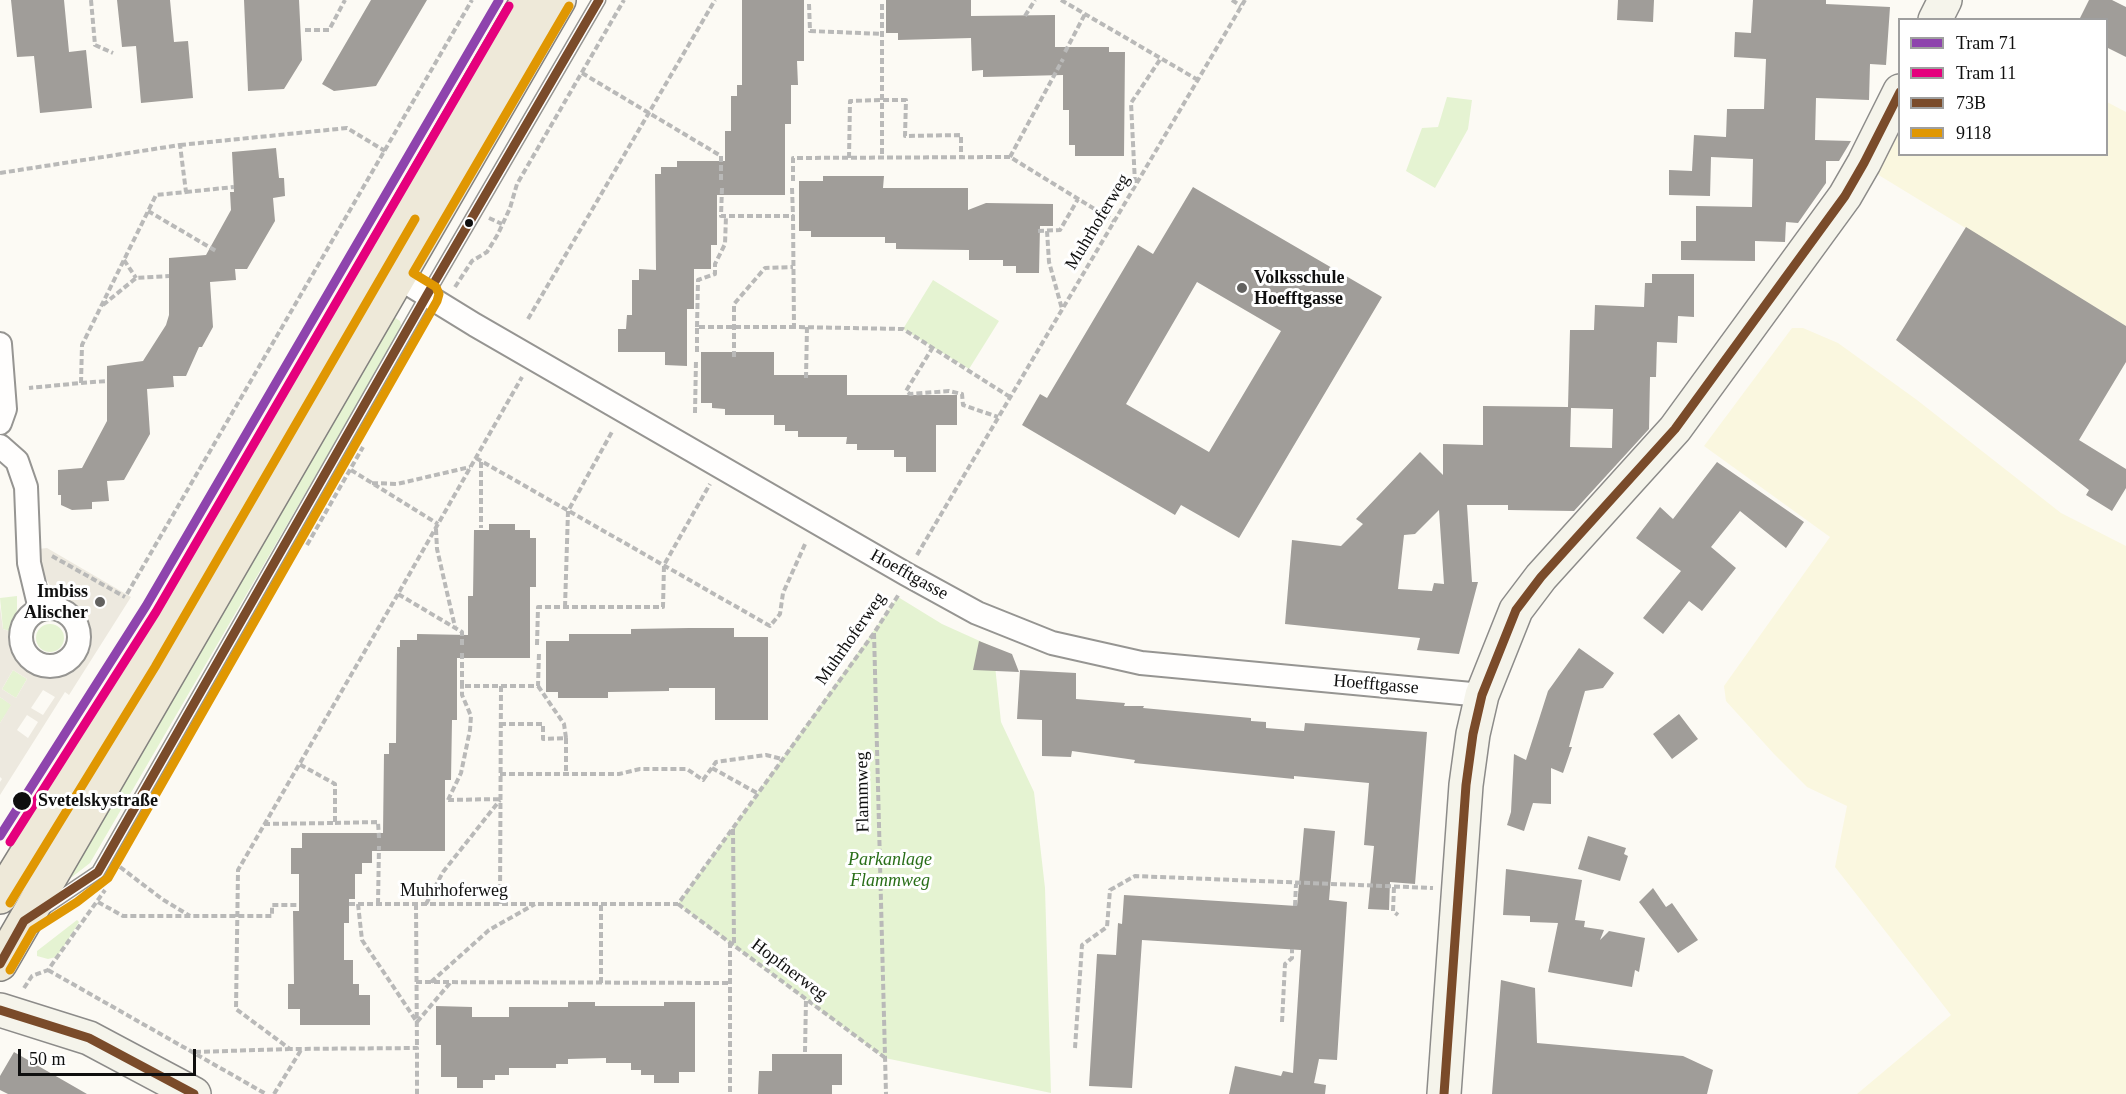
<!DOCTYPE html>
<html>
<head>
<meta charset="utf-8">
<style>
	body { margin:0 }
	#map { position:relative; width:2126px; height:1094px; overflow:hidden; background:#fcfaf4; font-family:Georgia,serif }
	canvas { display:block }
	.legend { position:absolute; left:1898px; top:18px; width:210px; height:138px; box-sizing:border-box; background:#fff; border:2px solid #9f9f9f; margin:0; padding:8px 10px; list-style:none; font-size:18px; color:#0f0f0f }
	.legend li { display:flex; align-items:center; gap:12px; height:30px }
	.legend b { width:30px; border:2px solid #9f9f9f }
	.scale { position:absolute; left:18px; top:1049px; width:178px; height:27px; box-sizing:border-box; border:3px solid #0f0f0f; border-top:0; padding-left:8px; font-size:18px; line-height:21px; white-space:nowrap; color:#0f0f0f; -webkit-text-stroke:4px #fff; paint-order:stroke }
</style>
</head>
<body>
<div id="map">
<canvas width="2126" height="1094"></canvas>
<ul class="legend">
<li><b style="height:8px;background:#8e44ad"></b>Tram 71</li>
<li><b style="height:8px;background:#e5007d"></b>Tram 11</li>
<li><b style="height:8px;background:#7a4b2a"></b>73B</li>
<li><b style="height:8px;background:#e09702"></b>9118</li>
</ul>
<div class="scale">50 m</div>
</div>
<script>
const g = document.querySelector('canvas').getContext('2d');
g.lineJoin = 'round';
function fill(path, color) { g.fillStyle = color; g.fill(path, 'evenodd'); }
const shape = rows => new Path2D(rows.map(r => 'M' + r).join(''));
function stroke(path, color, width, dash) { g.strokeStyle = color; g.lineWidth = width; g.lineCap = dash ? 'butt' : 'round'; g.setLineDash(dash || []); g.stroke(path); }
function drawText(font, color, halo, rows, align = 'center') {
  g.font = font + ' Georgia,serif'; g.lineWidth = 6; g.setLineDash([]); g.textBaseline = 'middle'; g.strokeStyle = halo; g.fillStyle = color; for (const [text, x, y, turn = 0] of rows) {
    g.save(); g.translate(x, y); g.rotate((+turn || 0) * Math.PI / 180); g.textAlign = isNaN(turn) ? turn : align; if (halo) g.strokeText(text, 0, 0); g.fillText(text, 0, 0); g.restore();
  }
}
fill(shape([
	[2107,102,2126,112,2126,326,1872,171,1899,116,1900,154,2106,154],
	[1792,328,1803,328,1838,343,1917,400,2061,513,2126,546,2126,1094,1857,1094,1951,1015,1835,867,1847,806,1807,787,1774,754,1726,701,1724,686,1830,537,1704,446]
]), '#faf7df');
fill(shape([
	[1447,97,1472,100,1468,129,1435,188,1406,171,1422,128,1438,127],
	[933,280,999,321,969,369,903,329],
	[394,317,400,321,401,325,391,346,90,863,63,884],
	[17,596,17,610,11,632,3,629,0,598],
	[898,597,942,624,993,647,1001,722,1034,792,1045,888,1051,1093,885,1058,678,904],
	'36 638a14 14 0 1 1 28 0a14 14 0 1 1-28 0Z',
	[13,670,27,679,16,698,2,689],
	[0,697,12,705,0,723],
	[77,920,79,922,63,948,56,957,48,959,37,956,37,951]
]), '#e5f3d2');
fill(shape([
	[47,548,131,597,69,695,65,692,0,795,0,782,2,779,0,777,0,723,11,705,0,697,0,606,3,629,11,632,14,653,19,663,27,671,39,676,51,678,59,677,72,673,82,663,88,653,90,638,89,626,81,613,52,589,44,575,38,549],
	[13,670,27,679,16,698,2,689],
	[43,690,55,697,43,715,31,708],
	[27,715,38,722,28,738,17,730]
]), '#ede9df');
fill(shape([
	[11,0,64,0,69,52,86,50,92,108,40,113,34,56,17,57],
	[117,0,170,0,174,42,188,41,193,98,141,103,136,46,122,47],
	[244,0,299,0,302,60,284,89,248,91],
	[371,0,427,0,376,86,334,91,322,84],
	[742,0,804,0,804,61,797,61,798,85,791,85,791,124,785,124,785,195,717,195,717,245,711,245,711,269,694,269,694,309,687,309,687,366,665,365,665,352,618,352,618,329,626,329,627,315,632,315,632,280,639,280,639,269,656,270,655,174,661,174,661,167,677,167,677,161,725,161,725,131,731,131,731,96,737,96,737,85,742,85],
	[886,0,971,0,971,16,1055,15,1055,47,1109,47,1109,52,1125,52,1124,156,1075,156,1075,145,1069,145,1069,110,1063,110,1063,75,983,77,983,70,972,71,971,38,898,40,898,33,886,33],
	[1618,0,1654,0,1653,22,1617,20],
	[1753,0,1826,0,1826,4,1890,7,1886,65,1870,64,1869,100,1816,98,1815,140,1851,141,1839,161,1826,161,1826,183,1798,223,1786,222,1785,242,1755,241,1755,261,1681,260,1681,241,1696,241,1696,206,1752,207,1753,159,1711,157,1710,196,1669,195,1669,170,1692,171,1694,135,1726,137,1727,109,1764,109,1766,59,1734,57,1735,32,1751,33],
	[2089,0,2112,0,2126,7,2126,57,2106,47,2106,20,2079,20],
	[276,148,279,178,284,178,285,196,273,198,275,221,247,269,235,269,236,280,210,282,213,327,202,347,199,347,186,376,173,376,174,387,147,389,150,434,124,480,107,481,109,501,92,502,92,509,72,510,61,505,61,495,58,495,58,470,82,468,107,421,107,366,143,361,166,325,169,315,169,258,206,255,231,210,230,192,234,192,232,152],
	[823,176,884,176,883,188,968,188,968,210,986,203,1053,204,1053,226,1040,226,1039,273,1016,273,1016,266,1003,266,1003,260,969,260,969,250,896,249,896,243,885,243,885,237,811,237,811,231,799,231,799,181,823,181],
	[1193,187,1382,297,1239,538,1181,505,1175,515,1022,425,1040,394,1047,398,1138,245,1153,254],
	[1197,282,1281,331,1209,452,1126,404],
	[1966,227,2126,326,2126,362,2079,440,2126,469,2126,488,2112,511,2086,495,2089,490,1896,340],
	[1652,274,1694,274,1694,317,1678,316,1677,343,1657,342,1656,377,1650,377,1649,429,1574,511,1508,510,1508,505,1467,505,1472,582,1478,582,1459,654,1417,650,1420,638,1285,624,1292,540,1341,546,1363,524,1356,519,1420,452,1443,475,1443,444,1483,445,1483,406,1568,407,1570,330,1594,330,1595,305,1644,307,1645,283,1652,283],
	[1571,408,1613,409,1612,448,1570,447],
	[1439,510,1444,584,1434,583,1432,591,1398,589,1404,535,1415,534],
	[701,352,774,352,774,375,847,375,847,395,957,395,957,425,936,425,936,472,906,472,906,457,894,457,894,450,857,450,857,444,846,444,847,437,798,437,798,431,785,431,785,425,774,425,774,415,725,415,725,409,712,408,712,403,701,403],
	[1717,462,1804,522,1786,548,1740,511,1711,547,1736,568,1702,611,1689,601,1663,634,1643,618,1681,571,1636,538,1660,507,1673,519],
	[489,524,515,524,515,530,530,530,530,538,536,538,536,587,530,587,530,658,457,658,457,720,452,720,451,780,445,780,445,851,372,851,372,863,362,863,362,874,355,874,355,899,349,899,349,923,344,923,344,960,353,960,353,984,359,984,359,995,370,995,370,1025,300,1025,300,1009,288,1009,288,984,294,984,293,911,299,911,299,874,291,874,291,848,302,848,302,833,383,833,384,754,389,754,389,743,396,743,397,647,400,647,400,640,417,640,417,634,468,635,468,596,473,596,474,530,489,530],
	[689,628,734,628,734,637,768,637,768,720,715,720,715,688,669,688,669,691,608,692,608,698,558,698,558,692,546,692,546,641,569,641,569,634,631,634,631,629],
	[979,641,1012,654,1019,672,973,670],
	[1579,648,1614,673,1603,688,1585,691,1569,747,1572,747,1563,773,1551,768,1551,804,1533,803,1524,831,1507,825,1511,812,1514,754,1526,760,1548,691],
	[1020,670,1076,673,1076,699,1125,703,1124,706,1144,706,1143,708,1251,718,1251,721,1266,722,1266,728,1304,731,1305,723,1427,732,1415,884,1390,882,1389,910,1368,909,1374,846,1364,845,1369,783,1294,776,1294,779,1134,763,1135,760,1072,751,1071,757,1042,756,1042,720,1017,719],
	[1679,714,1698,739,1672,759,1653,734],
	[1304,828,1335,831,1329,900,1347,902,1337,1060,1319,1059,1314,1083,1326,1085,1325,1094,1229,1094,1235,1066,1281,1076,1283,1071,1293,1073,1301,950,1142,940,1132,1088,1089,1086,1097,954,1116,955,1118,923,1122,924,1124,895,1297,906],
	[1588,836,1626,848,1624,854,1628,856,1620,881,1578,869],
	[1506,869,1582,880,1575,920,1585,921,1584,927,1604,930,1600,940,1609,931,1645,938,1639,972,1635,970,1632,987,1548,972,1558,923,1530,922,1530,916,1503,915],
	[1653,888,1666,907,1672,903,1698,940,1678,953,1639,902],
	[1501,980,1535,988,1537,1043,1683,1056,1713,1070,1707,1094,1492,1094],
	[568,1002,595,1002,595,1006,664,1006,664,1002,695,1002,695,1072,679,1072,679,1083,654,1083,654,1075,641,1075,641,1070,631,1070,631,1063,606,1063,606,1058,568,1059,568,1064,556,1064,556,1068,509,1068,509,1075,495,1075,495,1080,483,1080,483,1088,457,1088,457,1077,441,1077,441,1045,436,1045,436,1006,472,1007,472,1017,509,1017,509,1007,568,1007],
	[14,1052,87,1094,8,1094,0,1090,0,1076],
	[772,1054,842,1054,842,1085,832,1085,832,1094,758,1094,759,1071,772,1071]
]), '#a09d99');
const lane = shape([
	[43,909,98,872,427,295,599,0]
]);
const street = shape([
	[397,277,475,325,906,574,977,613,1052,643,1141,663,1482,695],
	[0,344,5,409,0,423],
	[0,446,17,461,26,487,29,563,40,609],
	'21 637a29 29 0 1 1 58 0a29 29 0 1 1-58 0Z'
]);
const secondary = shape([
	[1935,20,1945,0],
	[0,1010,89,1038,194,1094],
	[1444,1094,1466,785,1473,734,1482,695,1516,610,1541,577,1675,429,1845,196,1864,163,1900,91]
]);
const primary = shape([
	[0,897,145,661,528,0],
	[0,964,559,0]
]);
stroke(lane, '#969592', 15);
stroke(street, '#969592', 26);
stroke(secondary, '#8c8b89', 36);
stroke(primary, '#83827f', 36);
stroke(shape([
	[91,0,95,45,113,53],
	[1061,0,1198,80],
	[1232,0,1241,6],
	[809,4,810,31,882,34],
	[882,4,882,158],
	[1025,16,1035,0],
	[305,30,329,30,345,0],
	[1065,52,1085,14],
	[582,73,721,156,721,181],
	[180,145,347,128,385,151],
	[1010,157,1063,59],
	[849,158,850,101,882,100,906,100,905,136,961,135,961,157],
	[0,173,180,145,186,192,156,195,82,345,81,383,29,388],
	[793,181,793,158,1010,157,1114,221],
	[1135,183,1131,103,1161,58],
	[722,188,721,216,793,216,794,327,903,329,1010,397],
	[792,188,793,216],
	[186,192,234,187],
	[148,211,216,251],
	[489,218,502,224],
	[1038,231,1060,230,1078,199],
	[1047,231,1049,262,1062,309],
	[124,260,136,278],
	[455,287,472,261,487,252,498,234,510,208,517,184,624,0],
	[103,305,136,278,169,276],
	[528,319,715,0],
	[697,327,698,280,715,274,715,264,725,244,726,216],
	[933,347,906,391,910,394,949,391,962,394,963,405,998,417],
	[697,352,697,327,794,327],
	[734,357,734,304,765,268,793,267],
	[806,378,807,327],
	[81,383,107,381],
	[695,413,696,360],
	[476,458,770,626,780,614,783,593,806,542],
	[481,462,481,528],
	[351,470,438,524],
	[372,483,397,484,470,467],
	[436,529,437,549,455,627],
	[307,545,363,447],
	[917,555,1245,0],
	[52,556,125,597],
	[127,594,472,0],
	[398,594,238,870,236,1009,290,1049,417,1048,417,1094],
	[565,607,568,511,613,430],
	[874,633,886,1094],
	[462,645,462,632,398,594,522,377],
	[537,645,538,607,663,607,664,565,710,484],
	[462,653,462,686,501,686,500,904],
	[501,686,538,686,539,653],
	[538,686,564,724,566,738],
	[500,724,543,724,543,739,566,738,566,774],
	[712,768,757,793],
	[500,774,619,774,640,769,687,769,703,780,716,762,766,755,782,759],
	[448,800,461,773,470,730,471,716,462,695,462,686],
	[448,800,500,799],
	[335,823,378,822,379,838],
	[264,824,335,823,335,784,299,764],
	[733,829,734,944],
	[120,867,162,899,190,916],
	[1394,887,1393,911,1398,915],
	[98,902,123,916,272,916,272,905,299,905],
	[349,904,678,904,874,633,899,594],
	[358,904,362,940,417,1022,450,983],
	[378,904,379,846],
	[416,904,417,1048],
	[426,904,443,872,500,800],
	[678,904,884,1057],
	[1295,906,1296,884],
	[730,942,730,1094],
	[48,970,266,1094],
	[416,982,730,983],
	[431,982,489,930,535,904],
	[601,983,601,904],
	[24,988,32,976,48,970,105,890],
	[1282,1022,1285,964,1292,958,1292,949],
	[1075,1048,1082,945,1107,927,1110,890,1135,876,1433,888],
	[195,1052,289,1049],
	[805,1052,806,999],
	[274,1094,301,1050]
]), '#b9b9b8', 4, [6, 3]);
stroke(lane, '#fffefd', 12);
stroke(street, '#fffefd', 22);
stroke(secondary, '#f5f4eb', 33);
stroke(primary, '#eee9d9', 33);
stroke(shape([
	[0,964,24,921,98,872,427,295,599,0],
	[0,1010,89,1038,194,1094],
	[1444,1094,1466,785,1473,734,1482,695,1516,610,1541,577,1675,429,1845,196,1864,163,1900,92]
]), '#7a4b2a', 9);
stroke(shape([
	[10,903,155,667,415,219],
	[10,970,33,930,77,902,108,878,437,301,439,294,436,287,413,273,569,6]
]), '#e09702', 9);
stroke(shape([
	[0,836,146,606,499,0]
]), '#8e44ad', 9);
stroke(shape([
	[10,842,156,612,509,6]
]), '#e5007d', 9);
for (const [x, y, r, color] of [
	[469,223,5,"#0f0f0f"],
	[1242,288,6,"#62615f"],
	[100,602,6,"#62615f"],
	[22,801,10,"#0f0f0f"]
]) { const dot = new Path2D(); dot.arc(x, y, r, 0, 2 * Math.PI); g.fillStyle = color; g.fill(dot); stroke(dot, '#fff', 2); }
drawText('18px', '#0f0f0f', '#fff', [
	["Muhrhoferweg",1098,222,-59],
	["Hoefftgasse",909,575,29],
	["Muhrhoferweg",851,639,-55],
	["Hoefftgasse",1376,685,5],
	["Flammweg",863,792,-91],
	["Muhrhoferweg",454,891],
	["Hopfnerweg",789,970,37]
]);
drawText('bold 18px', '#0f0f0f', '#fff', [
	["Volksschule",1254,278],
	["Hoefftgasse",1254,299],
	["Imbiss",88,592,"right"],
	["Alischer",88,613,"right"]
], 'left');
drawText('bold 18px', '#0f0f0f', '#fff', [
	["Svetelskystraße",38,801]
], 'left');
drawText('italic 18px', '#296e18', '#fff', [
	["Parkanlage",890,860],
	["Flammweg",890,881]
]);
</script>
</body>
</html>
